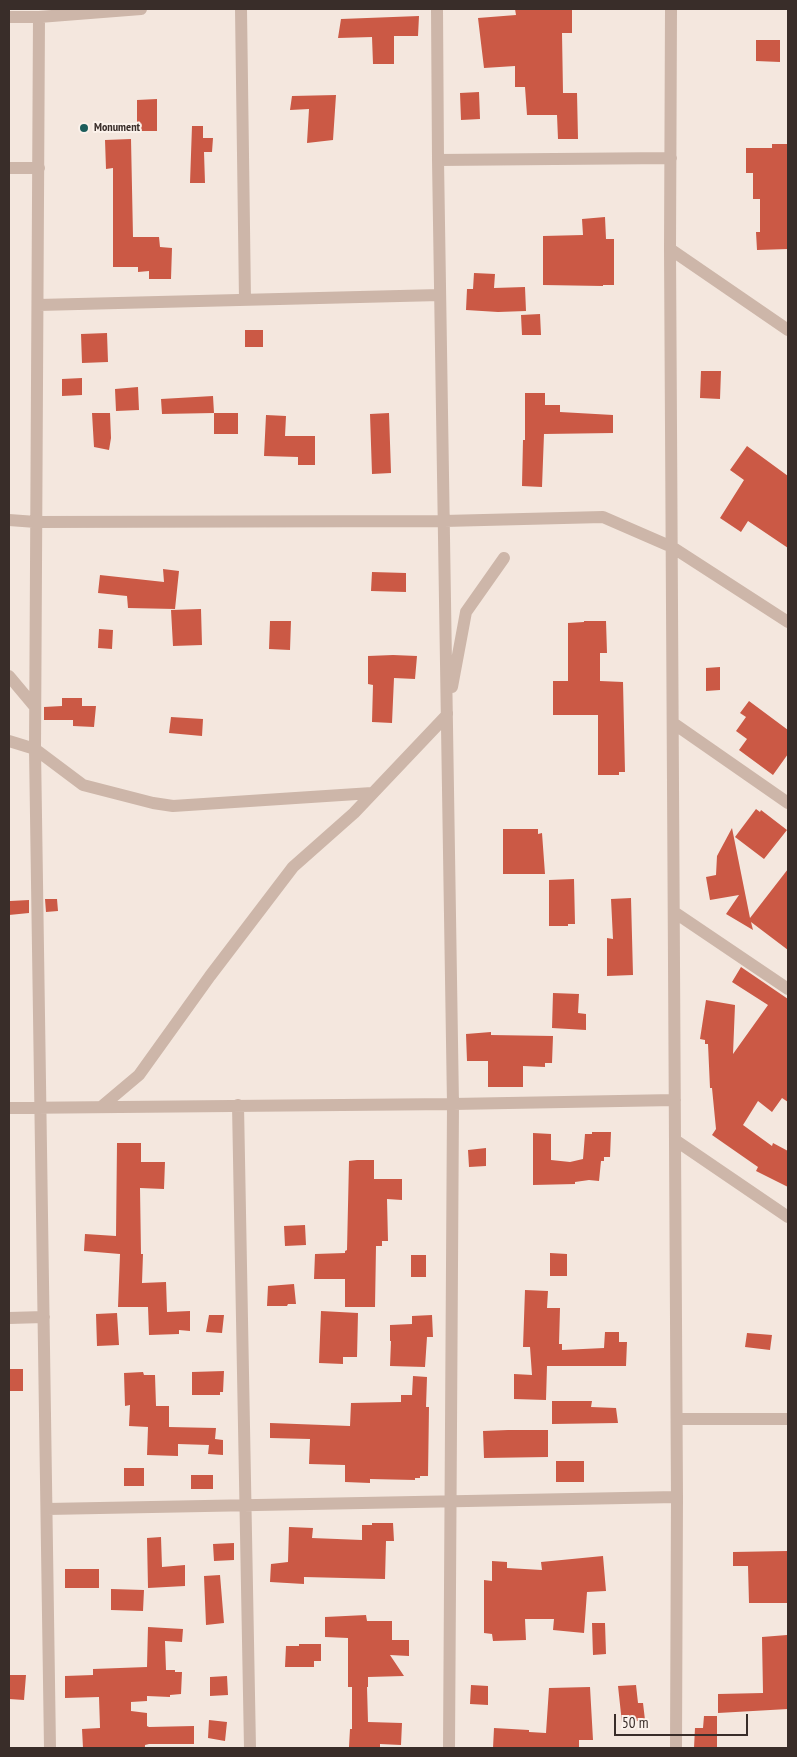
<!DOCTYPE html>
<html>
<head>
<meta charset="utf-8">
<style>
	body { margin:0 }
	#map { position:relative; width:797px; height:1757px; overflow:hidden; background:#f4e7de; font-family:"PT Sans Narrow",sans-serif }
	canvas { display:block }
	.frame { position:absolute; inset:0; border:10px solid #392d29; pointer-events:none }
	.scale { position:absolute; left:614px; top:1714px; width:134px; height:22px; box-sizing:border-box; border:2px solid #392d29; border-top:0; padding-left:6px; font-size:15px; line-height:18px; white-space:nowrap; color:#392d29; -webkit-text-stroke:4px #fbf2eb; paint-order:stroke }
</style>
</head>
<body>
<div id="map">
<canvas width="797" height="1757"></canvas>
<div class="frame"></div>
<div class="scale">50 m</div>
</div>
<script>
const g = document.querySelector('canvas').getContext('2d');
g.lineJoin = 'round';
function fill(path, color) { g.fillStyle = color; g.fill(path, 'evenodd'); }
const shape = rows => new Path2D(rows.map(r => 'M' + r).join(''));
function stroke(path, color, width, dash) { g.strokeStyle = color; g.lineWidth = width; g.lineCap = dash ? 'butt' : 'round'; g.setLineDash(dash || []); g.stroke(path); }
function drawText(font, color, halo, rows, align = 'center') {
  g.font = font + ' "PT Sans Narrow",sans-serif'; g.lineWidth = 4; g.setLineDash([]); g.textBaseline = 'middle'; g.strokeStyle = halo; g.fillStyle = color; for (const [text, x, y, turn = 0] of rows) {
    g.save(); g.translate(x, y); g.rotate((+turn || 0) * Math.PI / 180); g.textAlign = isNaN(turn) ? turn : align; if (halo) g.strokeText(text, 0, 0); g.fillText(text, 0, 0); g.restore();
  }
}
fill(shape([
	[515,9,572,9,572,33,562,33,563,93,577,93,578,139,558,139,557,115,527,115,525,87,515,87,515,66,484,68,478,18,516,15],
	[419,16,418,36,394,36,394,64,373,64,372,37,338,38,341,19],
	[756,40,780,40,780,62,756,61],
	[479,92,480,119,461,120,460,93],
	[336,95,333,140,307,143,309,109,290,110,292,96],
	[157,99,157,131,137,131,137,100],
	[192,126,203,126,203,138,213,138,212,152,204,152,205,183,190,183],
	[131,139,133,237,159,237,160,247,172,248,171,279,149,279,149,271,138,272,138,267,113,267,113,168,106,169,105,140],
	[772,144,788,144,788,249,757,250,756,232,760,232,760,199,753,199,753,173,746,173,746,148,772,148],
	[605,217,606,239,614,239,614,285,603,285,603,286,543,285,543,236,583,235,582,219],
	[474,273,495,274,494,288,525,287,526,311,498,312,466,310,467,289,473,289],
	[540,314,541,335,522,335,521,315],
	[245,330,263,330,263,347,245,347],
	[107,333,108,362,82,363,81,334],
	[701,371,721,371,720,399,700,398],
	[82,378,82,395,62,396,62,379],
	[138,387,139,410,116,411,115,389],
	[525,393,545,393,545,405,560,405,560,412,613,415,613,433,544,434,542,487,522,486,523,440,525,440],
	[213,396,214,413,162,414,161,399],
	[92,413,110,413,111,438,109,450,94,447],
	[214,413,238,413,238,434,214,434],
	[389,413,391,473,372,474,370,414],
	[266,415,286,416,285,436,315,436,315,465,298,465,298,457,264,456],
	[747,446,788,476,788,548,748,521,741,532,720,518,744,480,730,470],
	[163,569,179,571,175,609,128,608,127,596,98,593,100,575,164,582],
	[372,572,406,573,406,592,371,591],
	[201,609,202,645,173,646,171,610],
	[270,621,291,621,290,650,269,649],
	[584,621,606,621,607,653,600,653,600,681,623,682,625,772,619,772,619,775,598,775,598,715,553,715,553,681,568,681,568,623,584,622],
	[99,629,113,630,112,649,98,648],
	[393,655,417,656,415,679,394,678,392,723,372,722,373,685,368,684,368,656],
	[720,667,720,690,706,691,706,668],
	[62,698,82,698,82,706,96,706,94,727,73,726,73,720,44,720,44,707,62,706],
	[749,701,788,730,788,754,773,775,739,750,747,739,736,731,746,717,740,713],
	[171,717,203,719,202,736,169,733],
	[756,809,760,812,761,810,787,830,764,859,735,837],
	[732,828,750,918,788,869,788,950,751,922,753,930,726,914,739,895,710,900,706,877,716,875,717,856],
	[503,829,538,829,538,834,542,833,545,874,503,874],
	[574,879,575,924,568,924,568,926,549,926,549,880],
	[631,898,633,975,607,976,607,938,613,939,611,899],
	[45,899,57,899,58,911,46,912],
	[29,900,29,913,9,915,10,901],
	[741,967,788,999,788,1102,782,1098,772,1112,758,1101,743,1125,772,1146,773,1143,788,1151,788,1187,756,1171,758,1167,712,1135,716,1129,712,1088,710,1088,708,1044,705,1044,705,1040,700,1039,706,1000,735,1005,733,1054,768,1005,732,982],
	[553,993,579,994,578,1013,586,1014,586,1030,552,1028],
	[491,1032,491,1035,553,1036,552,1063,545,1063,545,1067,523,1066,523,1087,488,1087,488,1061,467,1061,466,1034],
	[592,1132,611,1132,610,1157,604,1157,604,1161,601,1161,599,1181,589,1180,575,1182,575,1184,533,1185,533,1133,551,1134,551,1160,570,1162,583,1159,585,1134,592,1134],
	[117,1143,141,1143,141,1162,165,1162,164,1189,140,1188,141,1254,143,1254,142,1283,166,1282,167,1312,190,1311,190,1331,179,1330,179,1334,149,1335,148,1307,118,1307,120,1254,84,1251,85,1234,116,1236],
	[486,1148,486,1166,469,1167,468,1150],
	[357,1160,374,1160,374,1179,402,1179,402,1200,387,1199,388,1241,382,1241,382,1246,376,1246,375,1307,345,1307,345,1279,314,1279,315,1254,345,1253,345,1251,347,1250,349,1161],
	[305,1225,306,1245,285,1246,284,1226],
	[550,1253,567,1254,567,1276,550,1276],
	[411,1255,426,1255,426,1277,411,1277],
	[294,1284,296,1304,288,1304,287,1306,267,1306,268,1286],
	[525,1290,548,1291,547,1308,560,1308,559,1344,562,1344,562,1350,604,1348,605,1332,619,1332,619,1342,627,1342,626,1366,547,1366,546,1400,514,1399,514,1374,532,1375,530,1347,523,1347],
	[321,1311,358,1313,357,1357,343,1357,343,1364,319,1363],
	[117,1313,119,1345,97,1346,96,1314],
	[209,1315,224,1315,222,1333,206,1332],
	[432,1315,433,1337,427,1337,425,1367,390,1366,391,1341,390,1341,390,1325,412,1324,412,1316],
	[747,1333,772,1335,770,1350,745,1347],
	[9,1369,23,1369,23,1391,9,1391],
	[224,1371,223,1392,220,1392,220,1395,192,1395,192,1372],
	[143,1372,144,1375,155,1375,156,1406,169,1406,169,1427,216,1428,215,1439,223,1440,223,1455,208,1454,209,1445,178,1444,178,1456,147,1455,148,1427,129,1426,130,1405,125,1406,124,1373],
	[413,1376,427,1377,426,1407,429,1407,428,1476,420,1476,420,1478,415,1478,415,1480,370,1479,370,1483,345,1482,345,1465,309,1464,310,1439,270,1438,270,1423,350,1426,351,1403,401,1402,401,1395,412,1395],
	[552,1401,592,1401,591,1407,616,1408,618,1423,552,1424],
	[508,1430,548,1430,548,1457,484,1458,483,1431],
	[556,1461,584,1461,584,1482,556,1482],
	[124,1468,144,1468,144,1486,124,1486],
	[191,1475,213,1475,213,1489,191,1489],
	[372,1523,393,1523,394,1541,386,1541,385,1579,304,1577,304,1584,270,1582,271,1564,288,1562,289,1527,313,1528,312,1538,362,1540,362,1525,372,1525],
	[161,1537,162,1567,185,1565,185,1586,148,1588,147,1538],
	[234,1543,234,1560,214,1561,213,1544],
	[787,1551,788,1556,788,1603,749,1603,748,1566,733,1566,733,1552],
	[603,1556,606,1591,587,1592,584,1633,553,1630,554,1619,525,1619,526,1640,493,1641,492,1634,484,1633,484,1580,492,1581,492,1561,507,1562,507,1568,542,1570,541,1562],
	[65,1569,99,1569,99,1588,65,1588],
	[220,1575,224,1623,206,1625,204,1576],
	[111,1589,144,1590,143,1611,111,1610],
	[366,1615,367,1621,392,1621,392,1640,409,1640,409,1656,390,1655,404,1676,368,1677,368,1687,367,1687,368,1722,402,1723,401,1745,380,1744,380,1747,349,1747,350,1729,352,1729,352,1687,348,1687,348,1638,325,1637,325,1617],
	[592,1623,605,1623,606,1654,593,1655],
	[148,1627,183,1629,182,1642,165,1641,166,1670,175,1670,175,1672,182,1672,181,1694,170,1695,170,1697,147,1696,147,1701,131,1702,131,1711,147,1713,147,1726,149,1727,194,1726,194,1744,149,1744,145,1745,145,1747,129,1748,83,1748,82,1729,100,1728,99,1697,65,1698,65,1676,93,1675,93,1669,147,1667],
	[787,1635,788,1709,718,1713,718,1694,763,1693,762,1637],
	[299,1644,321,1644,321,1661,314,1661,314,1667,285,1667,286,1646,299,1646],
	[9,1675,26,1675,24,1700,9,1699],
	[227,1676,228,1695,210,1696,210,1677],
	[471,1685,488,1686,488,1705,470,1704],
	[636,1685,638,1703,643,1703,645,1720,622,1723,618,1686],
	[590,1687,593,1740,579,1740,579,1748,493,1748,494,1728,529,1730,529,1732,546,1733,549,1688],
	[704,1716,717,1716,717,1748,694,1748,695,1728,703,1728],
	[209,1720,227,1722,225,1741,208,1738]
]), '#cb5945');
stroke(shape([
	[241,9,245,300],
	[437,9,438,160,453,1104,449,1748],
	[671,9,670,249,677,1497,676,1748],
	[9,17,39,17,141,9],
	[39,17,35,749,50,1748],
	[438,160,671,158],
	[9,168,39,168],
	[670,249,788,330],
	[38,305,440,295],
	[9,520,36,522,444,521,603,517,672,547,788,622],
	[9,676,35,707],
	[452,687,466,612,504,558],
	[673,723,788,803],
	[9,741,35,749,83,785,153,803,173,806,372,793],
	[674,912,788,989],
	[238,1105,250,1748],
	[101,1107,139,1075,210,976,293,867,354,813,447,715,447,712],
	[9,1108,453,1104,675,1100],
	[675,1140,788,1217],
	[9,1318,44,1317],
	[677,1419,788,1419],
	[47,1509,677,1497]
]), '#cdb6a9', 12);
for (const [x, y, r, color] of [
	[84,128,5,"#1c5d5b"]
]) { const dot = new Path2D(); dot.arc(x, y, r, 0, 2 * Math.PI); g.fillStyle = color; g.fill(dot); stroke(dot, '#fbf2eb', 2); }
drawText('bold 12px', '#392d29', '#fbf2eb', [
	["Monument",94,128]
], 'left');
</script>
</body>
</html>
